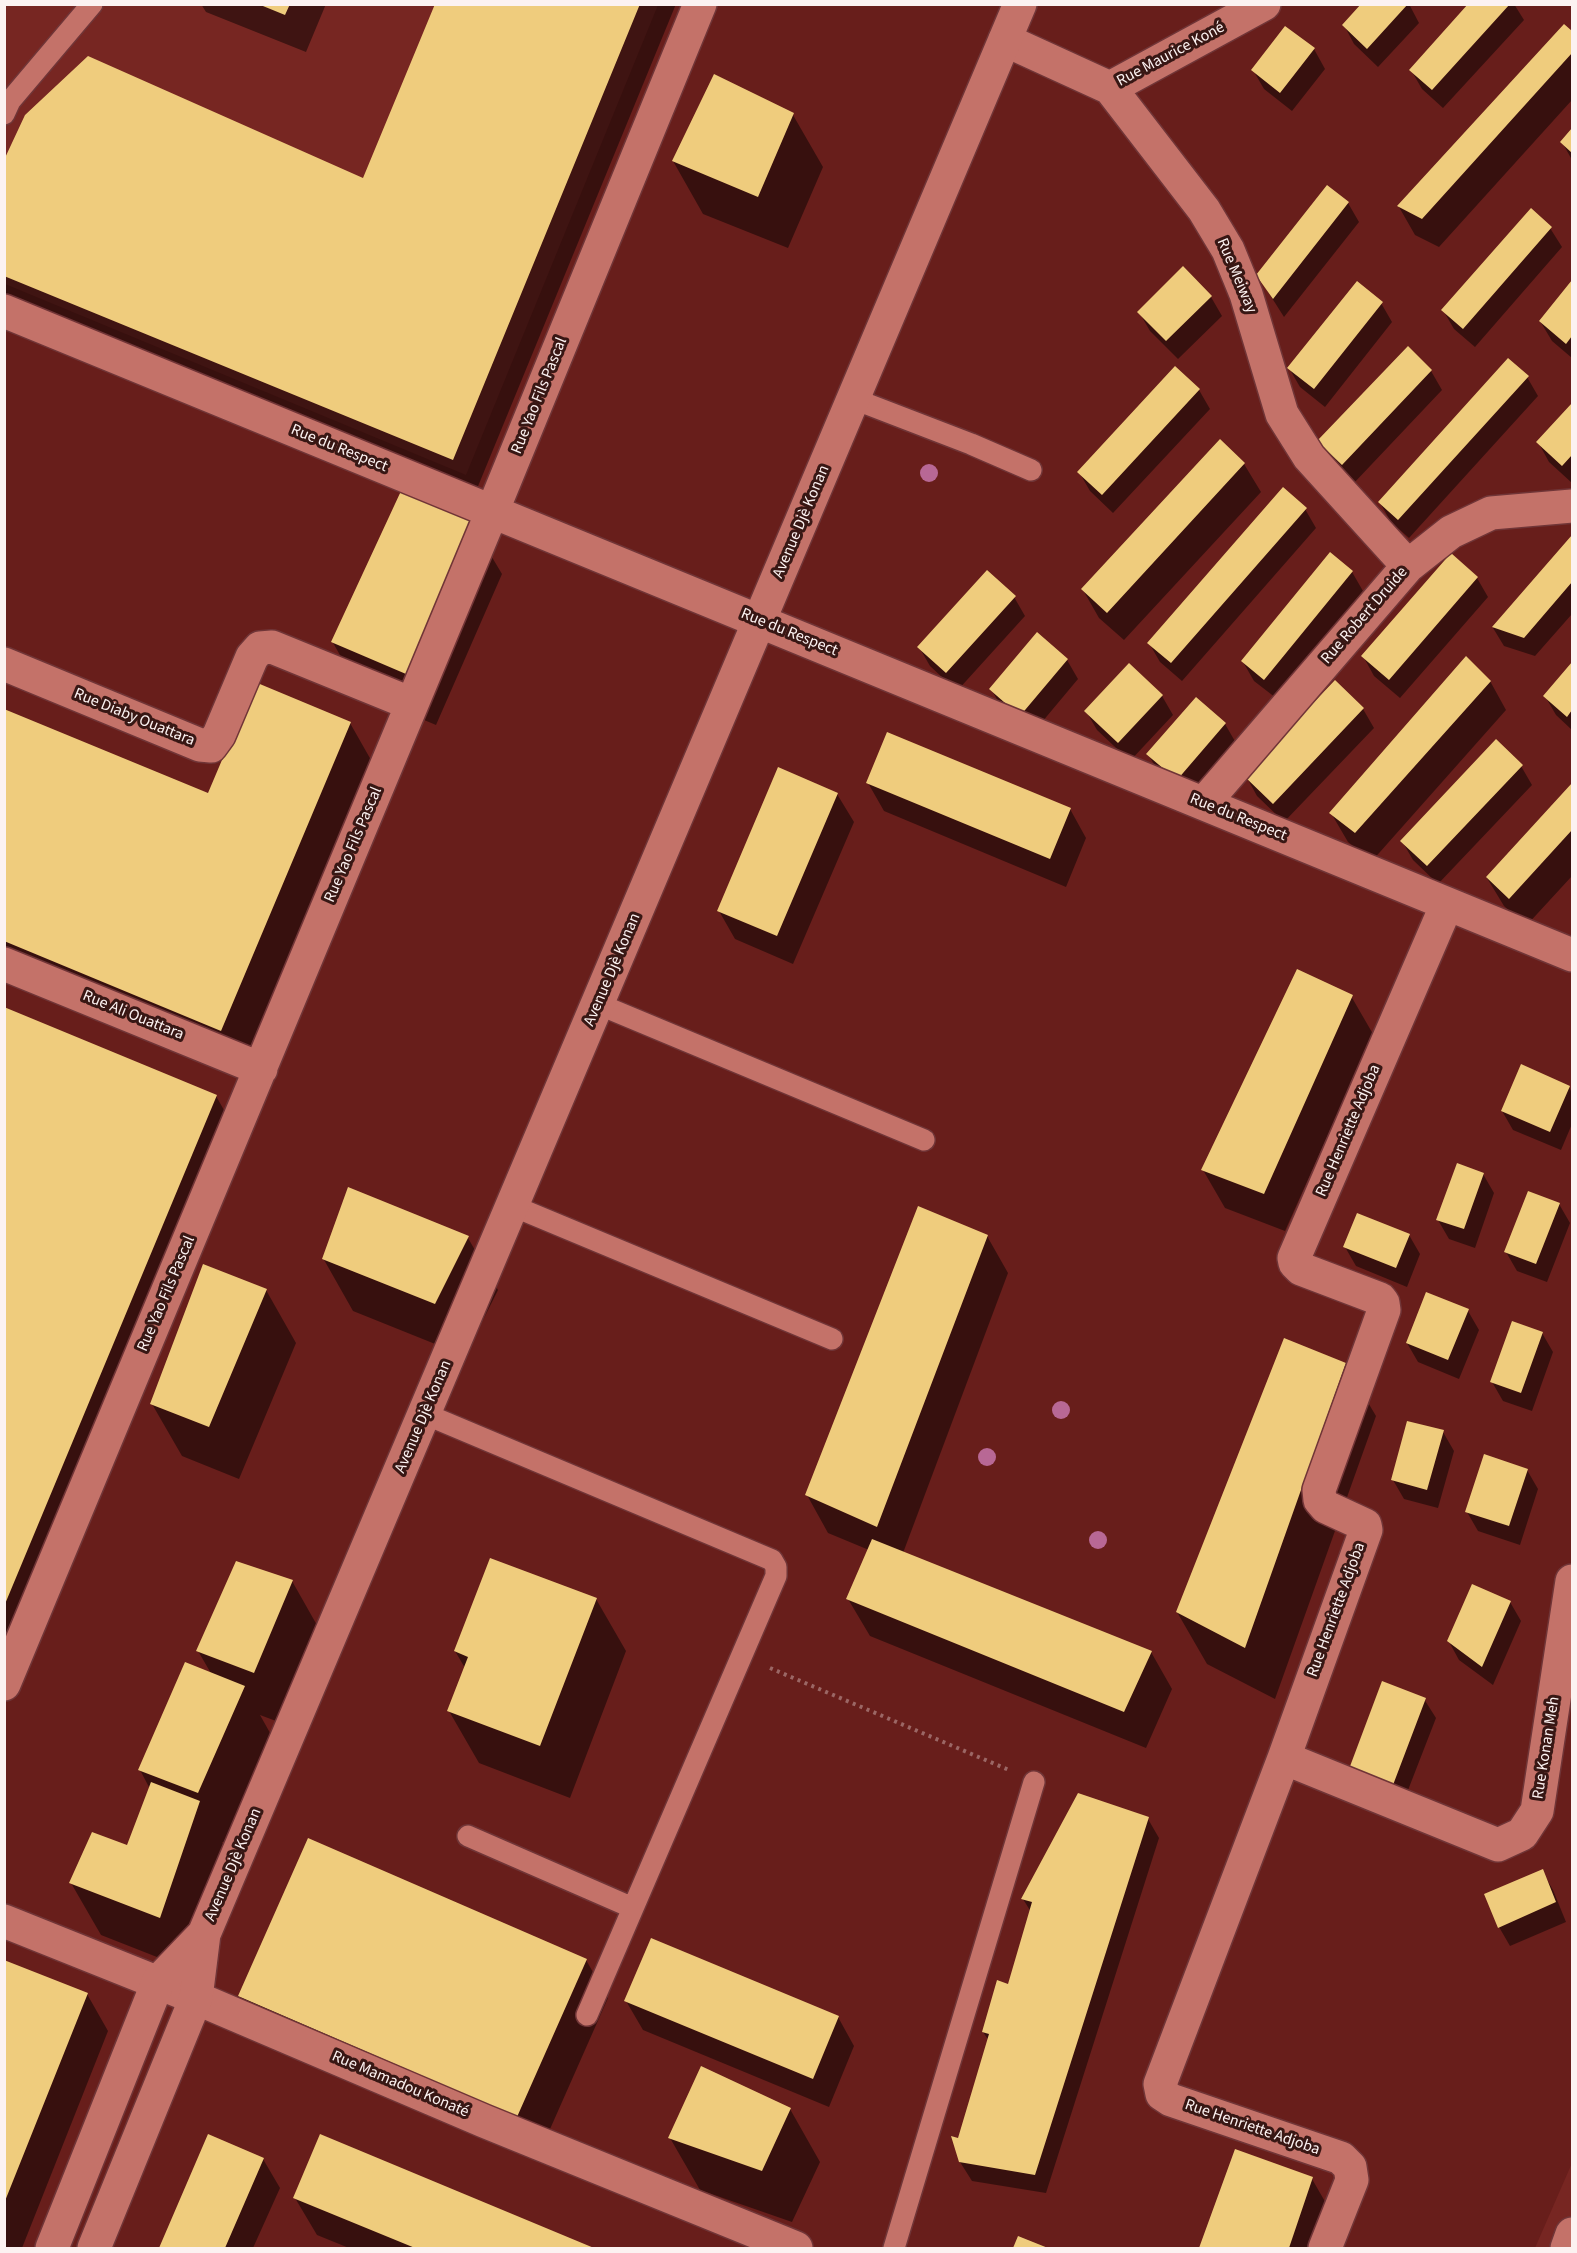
<!DOCTYPE html>
<html>
<head>
<meta charset="utf-8">
<style>
	body { margin:0 }
	#map { position:relative; width:1577px; height:2253px; overflow:hidden; background:#681e1b; font-family:"Source Sans 3",sans-serif }
	canvas { display:block }
	.frame { position:absolute; inset:0; border:6px solid #fcf2f1; pointer-events:none }
</style>
</head>
<body>
<div id="map">
<canvas width="1577" height="2253"></canvas>
<div class="frame"></div>
</div>
<script>
const g = document.querySelector('canvas').getContext('2d');
g.lineJoin = 'round';
function fill(path, color) { g.fillStyle = color; g.fill(path, 'evenodd'); }
const shape = rows => new Path2D(rows.map(r => 'M' + r).join(''));
function stroke(path, color, width, dash) { g.strokeStyle = color; g.lineWidth = width; g.lineCap = dash ? 'butt' : 'round'; g.setLineDash(dash || []); g.stroke(path); }
function drawText(font, color, halo, rows, align = 'center') {
  g.font = font + ' "Source Sans 3",sans-serif'; g.lineWidth = 6; g.setLineDash([]); g.textBaseline = 'middle'; g.strokeStyle = halo; g.fillStyle = color; for (const [text, x, y, turn = 0] of rows) {
    g.save(); g.translate(x, y); g.rotate((+turn || 0) * Math.PI / 180); g.textAlign = isNaN(turn) ? turn : align; if (halo) g.strokeText(text, 0, 0); g.fillText(text, 0, 0); g.restore();
  }
}
fill(shape([
	[4,5,658,5,466,475,5,284],
	[1572,2163,1572,2248,1535,2248]
]), '#772622');
fill(shape([
	[201,4,326,4,306,52,206,12],
	[437,4,676,4,474,496,4,300,4,164,364,180],
	[1363,4,1409,4,1419,23,1378,67,1354,44,1344,25],
	[1470,4,1514,4,1524,20,1443,108,1422,89,1411,70],
	[1564,26,1572,33,1572,100,1439,247,1415,235,1399,207],
	[1314,49,1325,69,1292,111,1264,89,1253,70],
	[793,115,823,167,788,248,703,214,673,161],
	[1572,130,1572,160,1562,142],
	[1348,203,1359,222,1284,317,1258,276],
	[1550,228,1562,247,1475,347,1454,329,1443,310],
	[1572,283,1572,358,1552,341,1540,321],
	[1211,297,1222,316,1178,359,1150,331,1139,312],
	[1381,303,1392,322,1325,407,1300,387,1289,368],
	[1431,371,1442,390,1354,483,1330,460,1319,441],
	[1527,377,1538,396,1409,538,1391,522,1380,503],
	[1199,390,1210,409,1113,513,1090,491,1079,472],
	[1572,406,1572,483,1549,462,1538,442],
	[1244,464,1261,492,1124,640,1099,618,1083,590],
	[1305,509,1316,528,1182,681,1160,662,1149,643],
	[471,522,502,574,436,725,362,694,332,641],
	[1572,537,1572,614,1535,656,1504,646,1493,628],
	[1352,572,1363,591,1276,698,1254,681,1243,662],
	[1477,578,1488,597,1400,698,1374,676,1363,656],
	[1014,597,1025,616,957,691,930,666,919,647],
	[1067,660,1078,679,1032,734,1002,708,991,689],
	[1572,664,1572,730,1556,715,1545,696],
	[1129,666,1162,696,1173,715,1130,761,1097,730,1086,711],
	[1490,681,1506,710,1372,861,1348,842,1331,813],
	[1363,709,1374,728,1284,822,1257,796,1246,776],
	[4,710,209,795,350,723,371,760,242,1068,4,969],
	[1225,724,1236,743,1188,798,1159,773,1148,754],
	[1521,766,1532,785,1438,884,1413,860,1402,841],
	[868,783,1070,809,1086,838,1066,887,884,811],
	[1572,785,1572,876,1526,926,1504,906,1487,878],
	[837,794,854,822,793,964,735,939,719,911],
	[1351,996,1373,1034,1285,1231,1225,1208,1203,1170],
	[4,1009,216,1096,237,1133,4,1692],
	[1569,1087,1572,1093,1572,1124,1561,1150,1513,1130,1502,1111],
	[1483,1174,1494,1193,1475,1248,1449,1239,1438,1220],
	[349,1189,468,1238,498,1290,465,1356,353,1311,323,1258],
	[1559,1204,1570,1223,1547,1282,1517,1271,1506,1252],
	[1409,1235,1420,1254,1407,1287,1356,1266,1345,1247],
	[987,1236,1008,1273,903,1553,1151,1652,1172,1689,1146,1748,870,1636,848,1599,869,1550,828,1533,807,1495],
	[266,1290,296,1343,239,1479,182,1456,152,1404],
	[1468,1311,1479,1330,1459,1379,1418,1362,1407,1343],
	[1542,1333,1553,1352,1532,1411,1503,1401,1492,1382],
	[1345,1364,1376,1416,1275,1699,1207,1664,1177,1612],
	[1443,1432,1454,1451,1438,1508,1404,1499,1393,1480],
	[1527,1470,1538,1489,1520,1545,1478,1531,1467,1512],
	[292,1581,322,1634,284,1724,260,1715,274,1740,228,1844,222,1842,229,1855,190,1970,101,1935,71,1883,128,1847,150,1789,140,1770,212,1675,198,1651],
	[596,1599,626,1651,570,1798,479,1763,449,1711,465,1668,455,1651],
	[1510,1602,1521,1621,1493,1685,1459,1660,1448,1640],
	[1424,1699,1436,1718,1403,1803,1362,1788],
	[1148,1819,1159,1838,1046,2193,972,2181,960,2162,959,2140,989,2041,983,2032,1009,1986,1031,1912,1023,1899],
	[1542,1871,1553,1890,1566,1922,1510,1946,1499,1927],
	[586,1960,608,1998,539,2154,261,2033,240,1996],
	[4,1962,87,1994,108,2031,22,2248,4,2248],
	[626,2001,838,2017,854,2046,829,2107,643,2030],
	[790,2109,820,2162,792,2222,700,2190,670,2138],
	[209,2136,263,2159,280,2188,253,2248,160,2248],
	[321,2136,590,2248,349,2248,317,2235,295,2198],
	[1236,2151,1312,2179,1342,2231,1336,2248,1201,2248]
]), '#0007');
fill(shape([
	[258,4,290,4,285,15],
	[435,4,640,4,453,460,4,276,4,160,25,115,88,56,363,178],
	[1361,4,1408,4,1367,49,1342,25],
	[1468,4,1510,4,1432,90,1409,70],
	[1564,24,1572,31,1572,53,1422,219,1397,206],
	[1285,26,1315,48,1280,93,1251,70],
	[714,74,794,113,758,197,672,161],
	[1572,128,1572,153,1560,142],
	[1327,185,1349,202,1273,299,1256,275],
	[1531,208,1552,227,1463,329,1441,310],
	[1183,266,1212,296,1166,341,1137,312],
	[1572,280,1572,336,1566,344,1539,321],
	[1357,281,1383,302,1314,389,1287,368],
	[1408,346,1432,370,1342,465,1317,441],
	[1508,358,1529,376,1398,520,1378,502],
	[1175,366,1200,389,1102,495,1077,472],
	[1572,403,1572,455,1562,466,1536,442],
	[1220,439,1245,463,1107,613,1081,589],
	[1283,487,1307,508,1171,663,1147,643],
	[401,491,472,521,406,674,331,642],
	[1572,535,1572,582,1524,638,1492,627],
	[1330,552,1353,571,1264,680,1241,661],
	[1451,553,1478,577,1389,680,1361,656],
	[987,570,1016,596,946,673,917,647],
	[1037,632,1068,659,1020,716,989,689],
	[1466,656,1491,681,1355,833,1329,813],
	[1572,662,1572,710,1567,717,1543,696],
	[1129,663,1163,695,1118,743,1084,711],
	[1335,680,1364,708,1273,804,1244,776],
	[255,682,351,722,221,1031,4,941,4,709,208,793],
	[1196,697,1226,723,1177,780,1146,754],
	[887,732,1071,808,1050,859,866,783],
	[1496,739,1523,765,1427,866,1400,841],
	[778,767,838,793,777,936,717,911],
	[1572,783,1572,830,1509,899,1486,877],
	[1297,969,1353,995,1264,1194,1201,1170],
	[4,1007,217,1095,5,1604,4,1604],
	[1521,1064,1570,1086,1550,1132,1501,1111],
	[1457,1163,1484,1173,1464,1229,1436,1220],
	[348,1187,469,1236,435,1304,322,1259],
	[1528,1191,1560,1203,1536,1264,1504,1252],
	[918,1206,988,1235,877,1527,805,1495],
	[1357,1213,1410,1234,1396,1268,1343,1247],
	[203,1264,267,1289,209,1427,150,1404],
	[1426,1292,1469,1309,1448,1360,1406,1343],
	[1512,1321,1543,1332,1521,1393,1490,1382],
	[1284,1338,1346,1363,1245,1648,1176,1612],
	[1407,1421,1444,1430,1427,1490,1391,1480],
	[1484,1454,1528,1469,1509,1526,1465,1512],
	[872,1539,1152,1651,1124,1712,846,1599],
	[490,1558,597,1598,540,1746,447,1711,468,1657,454,1651],
	[236,1561,293,1580,254,1673,196,1651],
	[1472,1584,1511,1601,1482,1667,1447,1641],
	[185,1662,245,1686,198,1793,138,1770],
	[1382,1681,1426,1698,1393,1785,1349,1769],
	[151,1782,200,1801,160,1918,69,1883,92,1832,127,1845],
	[1078,1793,1149,1817,1035,2175,959,2162,951,2136,958,2138,989,2034,982,2032,997,1980,1008,1984,1032,1902,1021,1899],
	[308,1838,587,1959,517,2117,238,1996],
	[1543,1869,1556,1902,1498,1928,1484,1894],
	[651,1938,839,2016,813,2079,624,2001],
	[4,1960,88,1993,5,2201,4,2201],
	[701,2066,791,2108,762,2171,668,2138],
	[208,2134,264,2158,225,2248,159,2248],
	[320,2134,594,2248,415,2248,293,2198],
	[1235,2149,1313,2177,1289,2248,1199,2248],
	[1018,2236,1048,2248,1013,2248]
]), '#efcc7d');
const lane = shape([
	[4,114,10,101,92,4],
	[854,399,971,444,1031,470],
	[598,1004,924,1140],
	[513,1206,832,1339],
	[425,1414,772,1560,776,1567,776,1576,587,2015],
	[468,1836,633,1908],
	[894,2248,1034,1782]
]);
const street = shape([
	[1005,40,1110,88,1204,210,1228,250,1246,294,1282,414,1309,457,1408,566],
	[1110,88,1264,4],
	[4,311,1572,955],
	[4,664,200,745,211,746,219,735,252,657,260,648,272,647,412,704],
	[1204,803,1408,566,1451,532,1491,513,1572,506],
	[4,964,261,1069],
	[4,1684,492,512,700,4],
	[1284,1758,1498,1845,1522,1834,1537,1811,1572,1581],
	[4,1921,196,1998,484,2121,796,2248],
	[1325,2248,1352,2180,1350,2167,1341,2158,1171,2100,1162,2094,1160,2084,1284,1758,1366,1530,1365,1525,1326,1507,1320,1500,1319,1490,1384,1310,1383,1303,1380,1299,1301,1269,1295,1263,1294,1258,1447,904],
	[1567,2248,1572,2234]
]);
const secondary = shape([
	[52,2248,158,1982,204,1934],
	[94,2248,196,1998,204,1934,1020,4]
]);
stroke(lane, '#703537', 24);
stroke(street, '#703537', 36);
stroke(secondary, '#703537', 36);
stroke(shape([
	[770,1668,1009,1770]
]), '#9b6765', 4, [3, 4.5]);
stroke(lane, '#c47269', 21);
stroke(street, '#c47269', 33);
stroke(secondary, '#c47269', 33);
g.fillStyle = '#b86895';
for (const [x, y] of [
	[929,473],
	[1061,1410],
	[987,1457],
	[1098,1540]
]) { g.beginPath(); g.arc(x, y, 9, 0, 2 * Math.PI); g.fill(); }
drawText('16px', '#fcf2f1', '#381714', [
	["Rue Maurice Koné",1171,55,-28],
	["Rue Meiway",1236,276,67],
	["Rue Yao Fils Pascal",540,396,-68],
	["Rue du Respect",339,449,22],
	["Avenue Djè Konan",802,522,-67],
	["Rue Robert Druide",1365,616,-49],
	["Rue du Respect",789,633,22],
	["Rue Diaby Ouattara",134,718,22],
	["Rue du Respect",1238,818,22],
	["Rue Yao Fils Pascal",354,845,-67],
	["Avenue Djè Konan",613,970,-67],
	["Rue Ali Ouattara",133,1016,22],
	["Rue Henriette Adjoba",1349,1131,-67],
	["Rue Yao Fils Pascal",167,1294,-67],
	["Avenue Djè Konan",424,1417,-67],
	["Rue Henriette Adjoba",1337,1610,-70],
	["Rue Konan Meh",1547,1748,-81],
	["Avenue Djè Konan",234,1865,-67],
	["Rue Mamadou Konaté",400,2085,23],
	["Rue Henriette Adjoba",1252,2128,19]
]);
</script>
</body>
</html>
